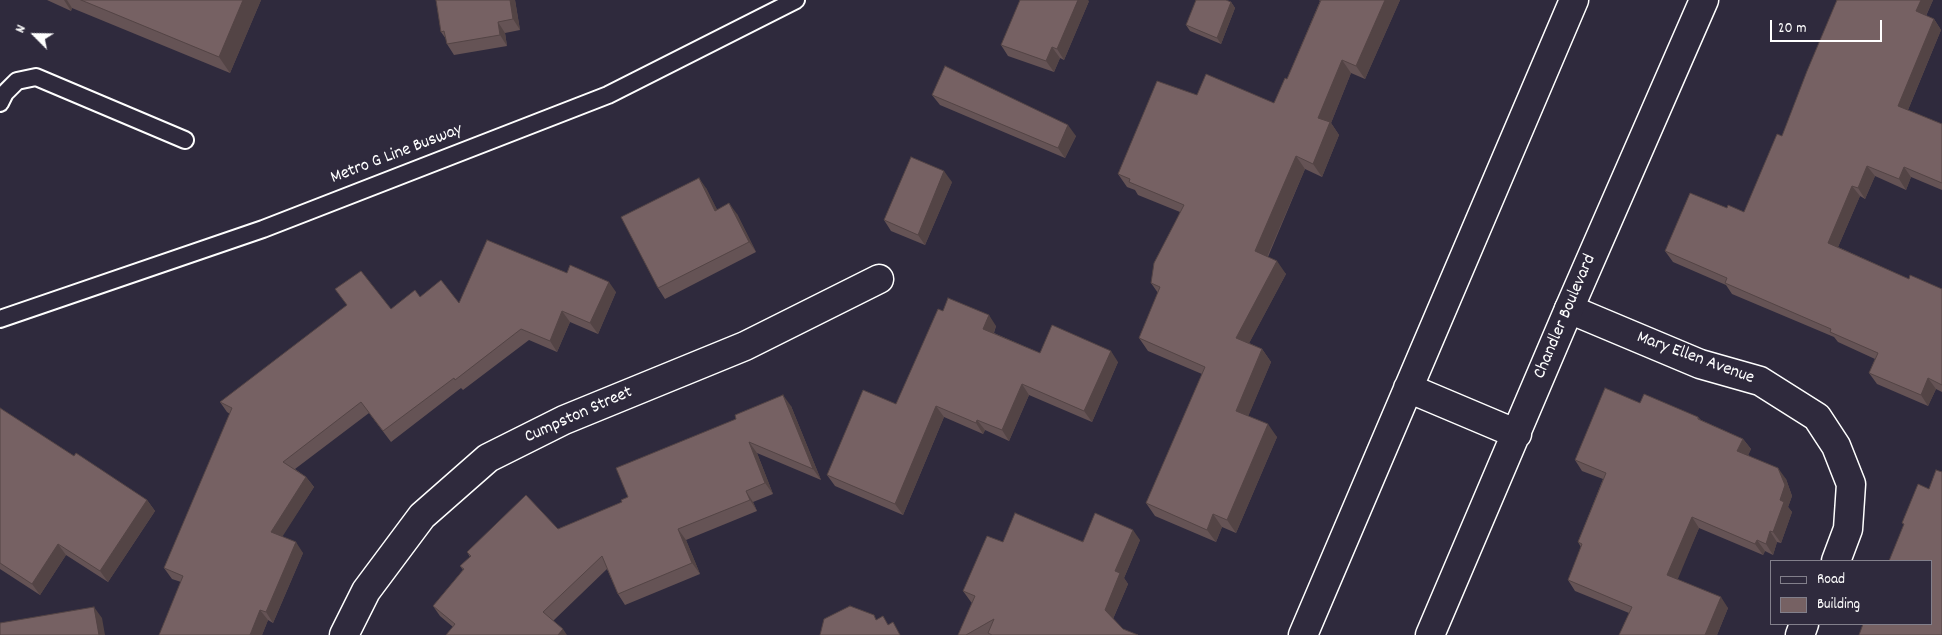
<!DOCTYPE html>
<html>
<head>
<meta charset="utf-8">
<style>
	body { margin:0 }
	#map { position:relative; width:1942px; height:635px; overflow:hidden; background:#2f2a3d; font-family:Dekko,sans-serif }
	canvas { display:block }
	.legend { position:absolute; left:1770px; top:560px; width:162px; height:65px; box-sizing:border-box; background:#2f2a3d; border:1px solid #827f8b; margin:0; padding:6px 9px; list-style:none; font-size:15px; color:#fff }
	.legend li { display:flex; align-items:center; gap:10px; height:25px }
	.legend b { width:25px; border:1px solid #827f8b }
	.north { position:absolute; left:10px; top:10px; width:50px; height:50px; -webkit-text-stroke:4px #2f2a3d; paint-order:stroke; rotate:293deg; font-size:14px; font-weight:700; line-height:20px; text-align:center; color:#fff }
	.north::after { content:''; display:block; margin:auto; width:18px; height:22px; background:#fff; clip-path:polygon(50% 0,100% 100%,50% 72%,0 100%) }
	.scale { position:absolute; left:1770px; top:20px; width:112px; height:22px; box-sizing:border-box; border:2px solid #fff; border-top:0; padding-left:6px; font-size:15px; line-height:18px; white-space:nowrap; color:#fff; -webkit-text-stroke:4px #2f2a3d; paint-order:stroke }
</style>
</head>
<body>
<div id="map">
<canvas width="1942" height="635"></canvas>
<ul class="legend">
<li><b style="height:6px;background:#2f2a3d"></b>Road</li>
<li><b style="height:14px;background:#766163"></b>Building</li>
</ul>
<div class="north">N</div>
<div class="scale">20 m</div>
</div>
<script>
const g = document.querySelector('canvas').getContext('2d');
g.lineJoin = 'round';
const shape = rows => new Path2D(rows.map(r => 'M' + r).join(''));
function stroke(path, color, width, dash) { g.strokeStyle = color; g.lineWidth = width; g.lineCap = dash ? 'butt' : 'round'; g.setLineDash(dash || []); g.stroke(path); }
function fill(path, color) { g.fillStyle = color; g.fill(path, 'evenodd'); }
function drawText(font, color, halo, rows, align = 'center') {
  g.font = font + ' Dekko,sans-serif'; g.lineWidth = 4; g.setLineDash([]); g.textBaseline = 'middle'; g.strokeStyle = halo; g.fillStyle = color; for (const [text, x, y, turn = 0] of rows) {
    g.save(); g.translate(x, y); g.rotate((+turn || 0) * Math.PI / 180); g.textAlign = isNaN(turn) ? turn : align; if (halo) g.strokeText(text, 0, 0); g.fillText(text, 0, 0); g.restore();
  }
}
const lane = shape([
	[0,103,5,93,17,81,36,77,185,140],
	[0,319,263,229,608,95,796,0]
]);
const street = shape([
	[1569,309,1700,364,1760,381,1817,417,1836,446,1851,484,1848,529,1836,561],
	[344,635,366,591,422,516,488,458,564,420,745,346,879,279],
	[1800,635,1804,624]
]);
const secondary = shape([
	[1408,388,1517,434],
	[1303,635,1574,0],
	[1430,635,1569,309,1704,0]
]);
stroke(lane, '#fff', 20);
stroke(street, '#fff', 31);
stroke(secondary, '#fff', 31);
stroke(lane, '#2f2a3d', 16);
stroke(street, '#2f2a3d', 28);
stroke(secondary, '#2f2a3d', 28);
fill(shape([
	[47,0,261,0,230,73,72,8,71,11],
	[436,0,515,0,520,30,505,33,507,46,454,55,447,44,446,39,441,32],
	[1319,0,1400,0,1365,79,1351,73,1331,123,1339,135,1322,177,1305,169,1268,257,1286,274,1249,343,1262,349,1271,362,1248,416,1277,437,1236,533,1222,527,1216,542,1155,516,1146,503,1202,374,1148,351,1139,338,1158,293,1151,283,1180,212,1138,195,1135,190,1127,187,1118,174,1197,95,1274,103,1287,79,1320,1],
	[1837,0,1933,0,1926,16,1934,19,1941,30,1908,110,1942,124,1942,190,1911,177,1906,190,1875,176,1865,199,1860,196,1838,247,1909,279,1942,289,1942,392,1936,389,1928,406,1877,384,1869,373,1875,359,1838,342,1834,337,1732,294,1726,285,1673,262,1665,251,1727,208,1744,212,1782,136],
	[1089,1,1064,60,1060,58,1054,72,1008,56,1001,45],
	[1231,2,1235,8,1221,44,1190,31,1186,25],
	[932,95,1076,136,1065,158,940,105],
	[952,182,925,245,891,231,884,220],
	[706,188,717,210,737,214,756,252,665,299,658,288],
	[616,292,598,334,570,322,557,352,529,340,463,390,461,388,391,442,369,413,295,469,306,477,314,487,282,536,303,553,273,623,268,620,262,635,159,635,181,582,172,579,164,568,230,414,227,412,220,402,391,309,420,297,459,303],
	[943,311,996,326,994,333,1040,353,1118,362,1092,422,1029,395,1009,441,985,430,983,434,944,417,903,515,835,486,827,475,896,404],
	[1640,403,1698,417,1701,420,1743,439,1751,449,1748,455,1786,479,1792,496,1788,507,1792,512,1781,543,1777,542,1773,555,1765,551,1763,555,1699,528,1677,579,1728,608,1717,635,1619,635,1629,613,1575,591,1568,580,1581,547,1578,542,1603,479,1582,471,1575,460],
	[791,406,821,480,757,453,773,494,753,502,757,511,686,540,700,574,625,605,618,594,607,569,553,621,453,627,440,616,433,606,463,570,460,566,470,557,467,552,558,529,622,502,628,497],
	[0,408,74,456,147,500,155,511,108,582,66,555,40,595,0,569],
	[1140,540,1124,578,1128,584,1113,619,1123,629,1138,635,958,635,972,603,971,602,963,591,1003,542]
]), '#655355');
fill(shape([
	[64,0,67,0,72,8,71,11],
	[243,0,261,0,230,73,219,57],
	[510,0,515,0,520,30,513,19],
	[1078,0,1088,0,1089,1,1064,60,1057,49],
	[1385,0,1400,0,1365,79,1356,66],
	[1921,0,1933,0,1923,22,1916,11],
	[1231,2,1235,8,1221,44,1217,38],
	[1934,19,1941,30,1905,117,1898,106],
	[498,22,505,33,507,46,500,35],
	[1052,47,1060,58,1054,72,1046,61],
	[1342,60,1351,73,1331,123,1339,135,1322,177,1313,164,1318,118],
	[1068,125,1076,136,1065,158,1058,148],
	[1296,156,1305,169,1264,264,1255,251],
	[1867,166,1875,176,1865,199,1858,188],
	[1904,167,1911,177,1906,190,1899,179],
	[944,171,952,182,925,245,918,235],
	[699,178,706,188,723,221,715,211],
	[1852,186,1860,196,1835,254,1828,243],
	[729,203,737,214,756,252,749,242],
	[1277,261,1286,274,1245,351,1236,338],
	[609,282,616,292,598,334,590,323],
	[562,311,570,322,557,352,550,341],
	[989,315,996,326,991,340,983,329],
	[1262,349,1271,362,1245,424,1236,411],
	[1111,351,1118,362,1092,422,1084,411],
	[1928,378,1936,389,1928,406,1921,395],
	[1022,384,1029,395,1009,441,1002,430],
	[783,395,791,406,821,480,813,469],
	[936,406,944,417,903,515,895,504],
	[977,420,985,430,983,434,976,423],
	[1268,424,1277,437,1236,533,1227,520],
	[1743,439,1751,449,1745,462,1737,451],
	[749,442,757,453,773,494,765,483],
	[1778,468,1786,479,1792,496,1788,507,1792,512,1781,543,1773,532,1780,500],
	[306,477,314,487,279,542,271,532],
	[746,491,753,502,757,511,750,500],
	[147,500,155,511,108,582,100,571],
	[1213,514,1222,527,1216,542,1207,530],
	[1692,517,1699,528,1675,586,1667,575],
	[678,529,686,540,700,574,692,563],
	[1133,530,1140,540,1124,578,1128,584,1112,621,1105,610,1115,571],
	[1770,531,1777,542,1773,555,1766,544],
	[1757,540,1765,551,1763,555,1755,544],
	[296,542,303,553,273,623,266,612],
	[58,544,66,555,40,595,32,584],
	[1721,597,1728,608,1717,635,1705,635],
	[94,607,102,618,105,635,99,635],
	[260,610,268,620,262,635,250,635],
	[563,629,567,635,558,635]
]), '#534445');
const building = shape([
	[81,0,243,0,219,57,81,0],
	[436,0,510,0,513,19,498,22,500,35,447,44,444,31,441,32,436,0],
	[1020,0,1078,0,1057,49,1052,47,1046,61,1001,45,1020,0],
	[1196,0,1226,0,1231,2,1217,38,1186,25,1196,0],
	[1321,0,1385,0,1356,66,1342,60,1318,118,1330,122,1313,164,1296,156,1255,251,1277,261,1236,338,1262,349,1236,411,1268,424,1227,520,1213,514,1207,530,1146,503,1205,367,1139,338,1160,287,1151,283,1154,263,1184,205,1129,182,1130,179,1118,174,1157,81,1197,95,1206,74,1274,103,1285,78,1287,79,1321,0],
	[1837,0,1921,0,1916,11,1934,19,1898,106,1942,124,1942,183,1904,167,1899,179,1867,166,1858,188,1852,186,1828,243,1909,279,1910,275,1942,289,1942,385,1928,378,1921,395,1869,373,1878,353,1830,332,1831,329,1725,283,1727,278,1665,251,1690,193,1727,208,1728,205,1744,212,1777,134,1782,136,1807,71,1837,0],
	[945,66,1068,125,1058,148,932,95,945,66],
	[911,157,944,171,918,235,884,220,911,157],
	[699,178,715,211,729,203,749,242,658,288,621,217,699,178],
	[487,240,567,273,570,265,609,282,590,323,562,311,550,341,521,329,455,380,454,378,383,431,361,402,283,462,306,477,271,532,296,542,266,612,260,610,250,635,159,635,183,576,164,568,232,408,220,402,347,305,335,289,361,271,391,309,415,290,420,297,441,280,459,303,487,240],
	[948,298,989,315,983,329,1040,353,1052,325,1111,351,1084,411,1022,384,1002,430,977,420,976,423,936,406,895,504,827,475,863,390,896,404,938,309,943,311,948,298],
	[1605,388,1640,403,1644,394,1698,417,1698,419,1743,439,1737,451,1778,468,1785,485,1780,500,1784,502,1773,532,1770,531,1766,544,1757,540,1755,544,1692,517,1667,575,1721,597,1705,635,1619,635,1632,607,1568,580,1582,544,1578,542,1606,473,1575,460,1605,388],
	[783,395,813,469,749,442,765,483,746,491,750,500,678,529,692,563,618,594,602,556,543,612,563,629,558,635,446,635,455,624,433,606,464,569,460,566,471,556,467,552,526,495,558,529,622,502,621,500,628,497,616,468,736,419,735,415,783,395],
	[0,408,74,456,76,453,147,500,100,571,58,544,32,584,0,563,0,408],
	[1936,470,1942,472,1942,635,1859,635,1863,624,1931,624,1931,561,1889,561,1904,524,1902,523,1918,484,1929,489,1936,470],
	[1015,513,1083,542,1095,513,1133,530,1115,571,1120,573,1105,610,1123,629,1138,635,992,635,988,633,994,619,966,635,958,635,975,596,963,591,987,536,1003,542,1015,513],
	[850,606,874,615,876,620,883,616,888,625,893,622,900,635,820,635,824,619,850,606],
	[94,607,99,635,0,635,0,623,94,607]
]);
fill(building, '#766163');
stroke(building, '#534445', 1);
drawText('18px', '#fff', '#2f2a3d', [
	["Metro G Line Busway",397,155,-21],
	["Chandler Boulevard",1566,317,-67],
	["Mary Ellen Avenue",1695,359,20],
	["Cumpston Street",579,416,-24]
]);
</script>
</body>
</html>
